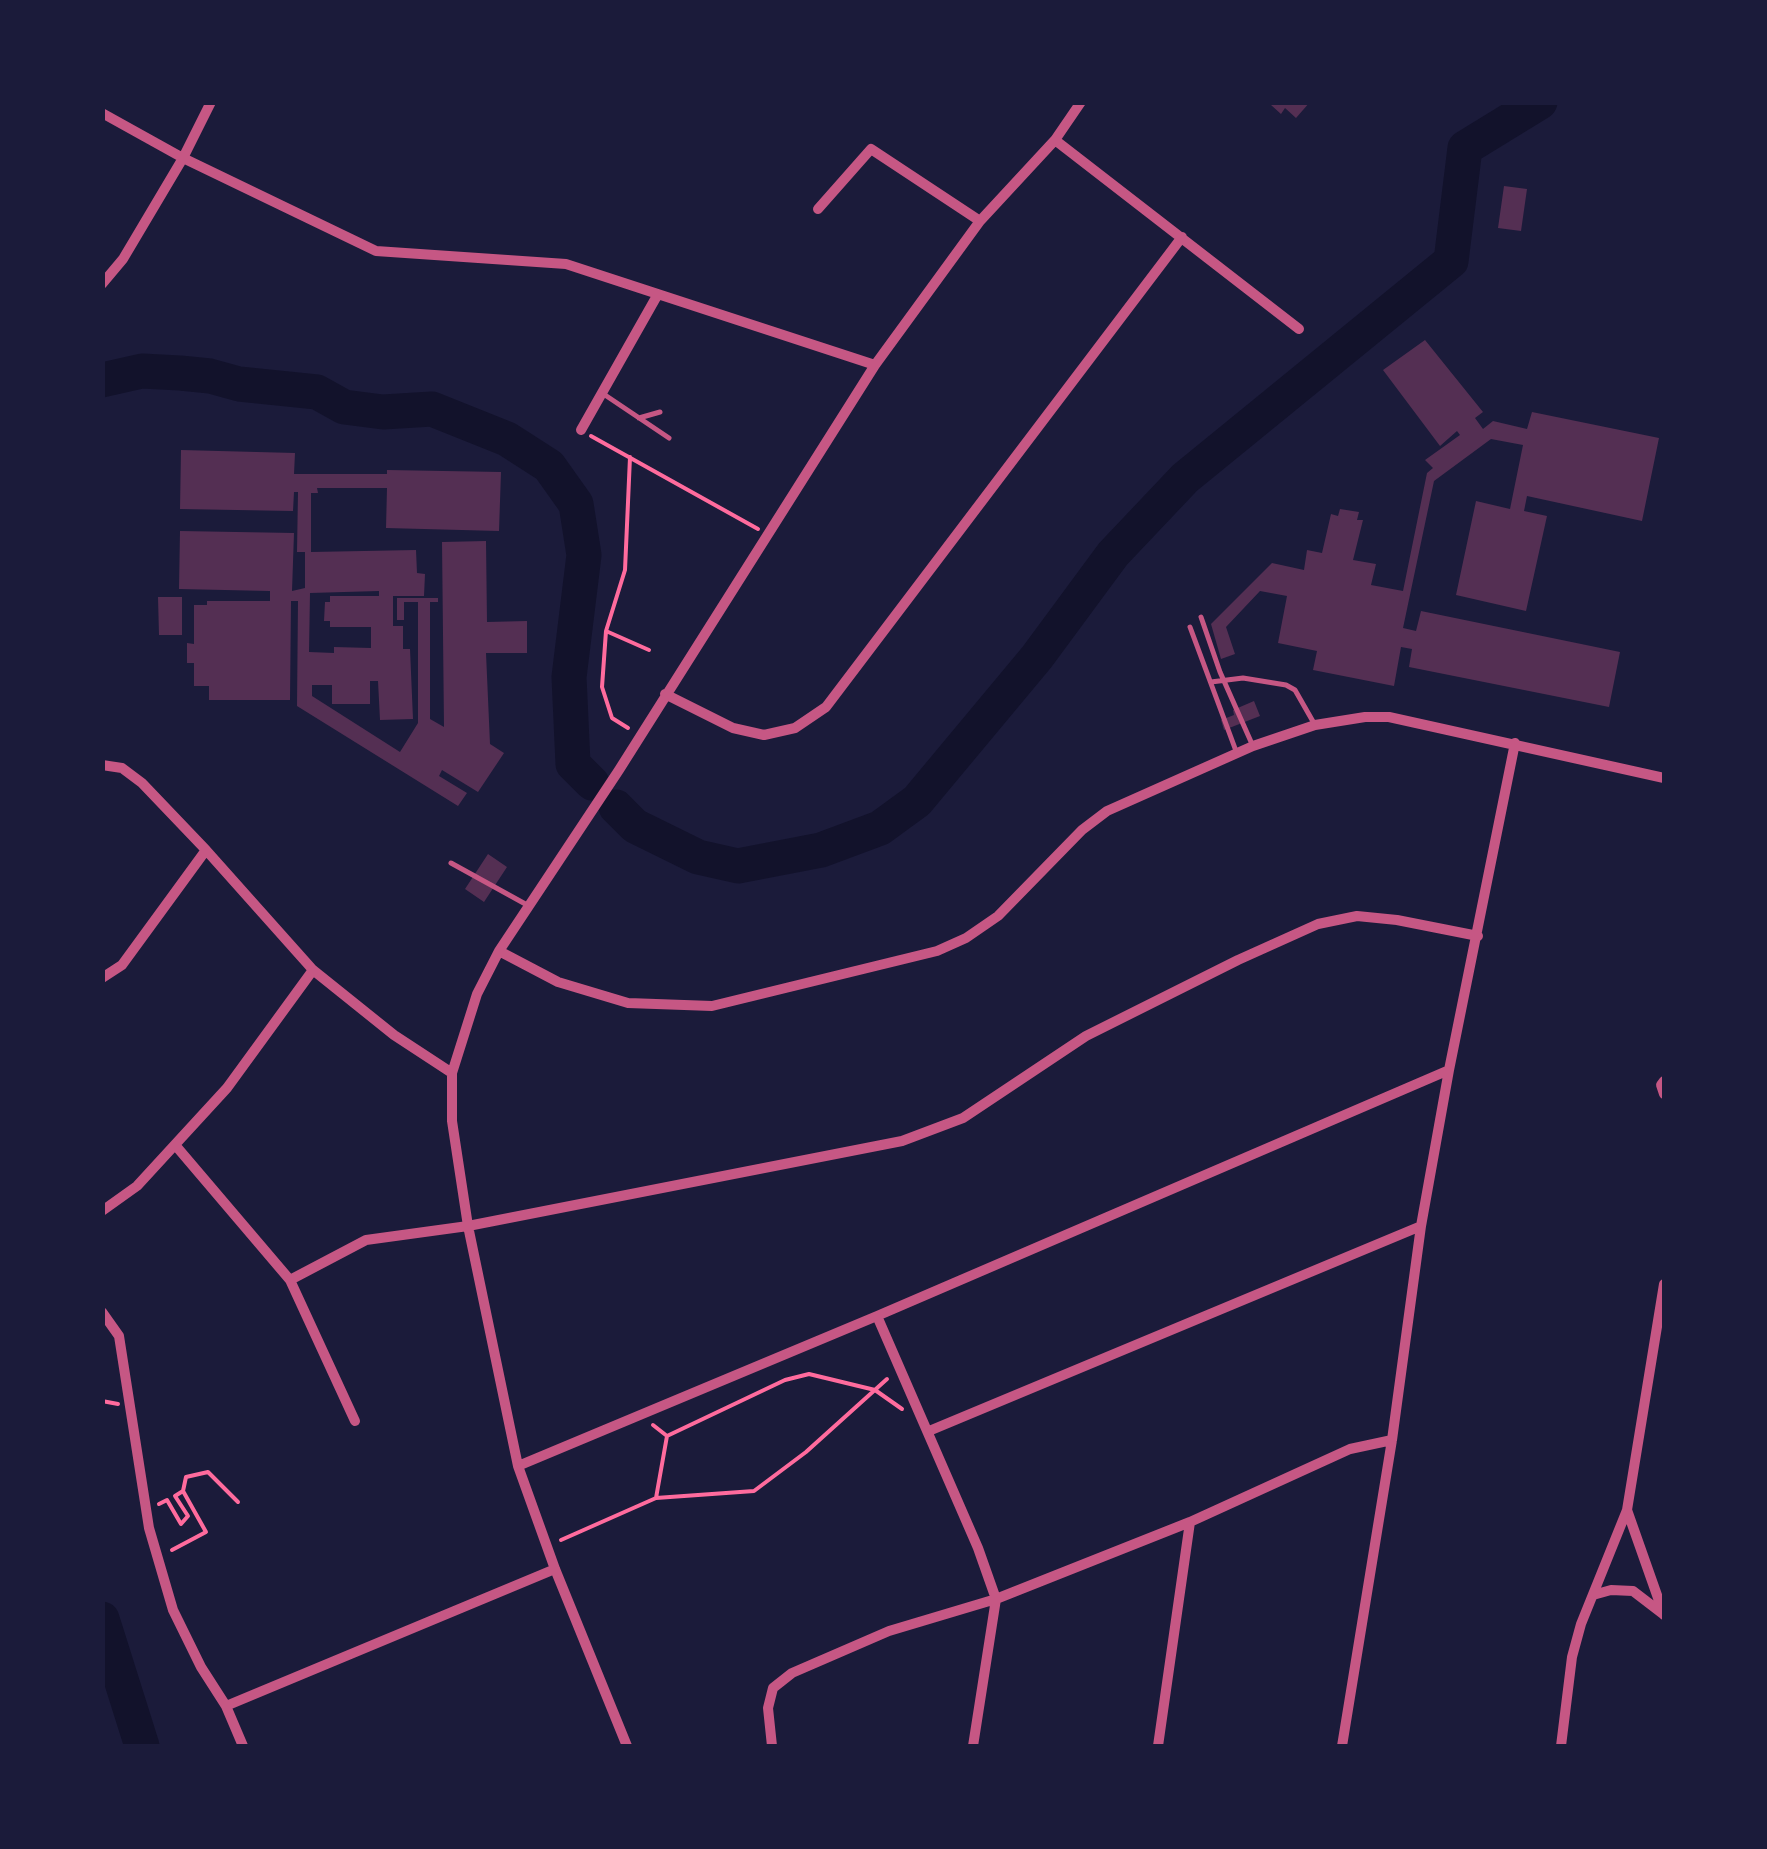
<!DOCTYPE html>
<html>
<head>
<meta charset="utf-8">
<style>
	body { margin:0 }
	#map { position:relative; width:1767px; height:1849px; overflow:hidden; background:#1b1b3a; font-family:"Varela Round",sans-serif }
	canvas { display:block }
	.frame { position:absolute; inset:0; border:105px solid #1b1b3a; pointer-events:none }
</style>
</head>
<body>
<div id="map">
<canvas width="1767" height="1849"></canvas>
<div class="frame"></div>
</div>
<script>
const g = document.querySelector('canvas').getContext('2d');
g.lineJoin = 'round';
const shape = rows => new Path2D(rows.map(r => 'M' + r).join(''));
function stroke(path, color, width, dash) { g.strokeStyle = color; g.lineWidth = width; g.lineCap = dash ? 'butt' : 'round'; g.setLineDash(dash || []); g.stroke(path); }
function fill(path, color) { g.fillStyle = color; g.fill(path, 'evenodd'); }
stroke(shape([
	[102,380,142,371,180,373,210,376,239,384,317,392,344,407,383,412,432,409,507,439,549,466,576,504,584,555,569,677,573,764,592,783],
	[616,807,635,826,698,857,738,866,821,850,880,828,917,801,1037,657,1113,554,1185,478,1451,261,1465,148,1540,102],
	[102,1619,142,1746]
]), '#12122b', 35);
fill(shape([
	[1273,102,1310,102,1296,118,1285,108,1281,114,1271,105],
	[1504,186,1527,189,1521,231,1498,228],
	[1425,340,1483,412,1475,418,1483,429,1493,421,1527,429,1532,412,1659,438,1642,521,1527,496,1524,511,1547,516,1526,611,1456,595,1476,501,1510,509,1523,445,1491,439,1434,481,1403,628,1416,631,1421,611,1620,652,1609,707,1409,667,1412,649,1401,647,1394,686,1313,670,1317,651,1278,643,1287,596,1260,591,1226,627,1235,654,1221,659,1211,624,1272,563,1304,570,1307,550,1322,553,1331,514,1338,516,1340,509,1359,512,1357,520,1363,520,1353,560,1376,564,1371,585,1403,591,1427,473,1433,468,1425,460,1460,435,1457,431,1440,446,1383,370],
	[181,450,295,453,294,474,387,474,387,470,501,472,499,531,386,528,387,488,317,488,318,493,311,493,311,552,416,550,417,573,425,574,424,596,393,596,393,626,403,626,403,649,410,649,413,719,380,720,378,681,370,681,370,704,332,704,332,685,312,685,312,696,400,752,418,723,418,602,404,602,404,620,397,620,397,598,438,598,438,602,430,602,430,719,444,727,442,542,486,541,487,622,527,621,527,653,486,653,490,744,504,753,478,792,442,770,439,776,467,793,458,806,297,706,298,601,291,601,290,700,209,700,209,686,194,686,194,663,187,663,187,643,194,644,194,605,207,605,207,601,270,601,270,591,179,589,180,531,294,533,292,591,305,588,305,552,297,552,298,492,294,492,293,511,180,509],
	[379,591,379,596,330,596,330,602,325,602,324,621,330,621,330,627,371,627,371,648,334,647,334,653,309,652,310,593],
	[158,597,182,597,182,635,159,635],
	[1254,701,1260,716,1224,730,1221,720,1234,715,1233,710],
	[488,854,507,867,484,902,465,889]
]), '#542f53');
stroke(shape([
	[591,436,758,529],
	[606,631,649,650],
	[628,728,612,718,602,687,606,631,625,570,630,457],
	[102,1401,118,1404],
	[653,1425,667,1436,656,1498],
	[667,1436,785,1380,809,1374,875,1390,902,1409],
	[159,1504,167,1500,181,1524,188,1516,175,1496,183,1491,186,1477,208,1472,238,1502],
	[561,1540,656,1498,754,1491,806,1452,887,1379],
	[172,1550,206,1532,183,1491]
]), '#ff6b9d', 4);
stroke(shape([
	[602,393,669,438],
	[639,418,660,412],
	[1201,617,1220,672,1252,744],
	[1190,627,1236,751],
	[1211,682,1243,678,1286,685,1295,690,1315,725],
	[451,863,529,906]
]), '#c65784', 5);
stroke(shape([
	[102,113,183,158,376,251,566,264,875,365],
	[1055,140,1299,329],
	[818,209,871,149,980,221],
	[102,284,123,259,183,158,211,102],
	[581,430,658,294],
	[665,694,733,728,764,735,795,728,826,707,1182,237],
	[102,765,122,768,142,783,206,850,313,970,394,1035,452,1073],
	[499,951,558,982,628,1003,712,1006,937,951,966,938,998,916,1082,830,1107,811,1253,746,1315,725,1365,717,1389,717,1664,778],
	[102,978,122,965,206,850],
	[1664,1081,1661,1085,1664,1094],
	[176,1146,290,1280,355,1421],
	[102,1211,137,1186,227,1088,313,970],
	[290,1280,366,1240,468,1226,902,1141,963,1118,1086,1036,1238,960,1318,924,1357,916,1397,920,1478,936],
	[1664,1284,1627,1510,1664,1615],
	[102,1312,119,1336,149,1528,173,1610,201,1667,226,1706,243,1746],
	[877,1316,978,1548,996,1599,973,1746],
	[929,1431,1421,1226],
	[518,1466,877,1316,1449,1070],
	[1593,1595,1611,1590,1633,1591,1663,1614],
	[226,1706,555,1569],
	[627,1746,555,1569,518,1466,468,1226,452,1121,452,1073,477,994,499,951,619,770,875,365,980,221,1055,140,1081,102],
	[772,1746,768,1708,773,1688,792,1673,889,1631,996,1599,1190,1522,1350,1449,1392,1440],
	[1158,1746,1190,1522],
	[1342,1746,1392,1440,1421,1226,1449,1070,1515,743],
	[1561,1746,1572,1657,1581,1624,1627,1510]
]), '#c65784', 10);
</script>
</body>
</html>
